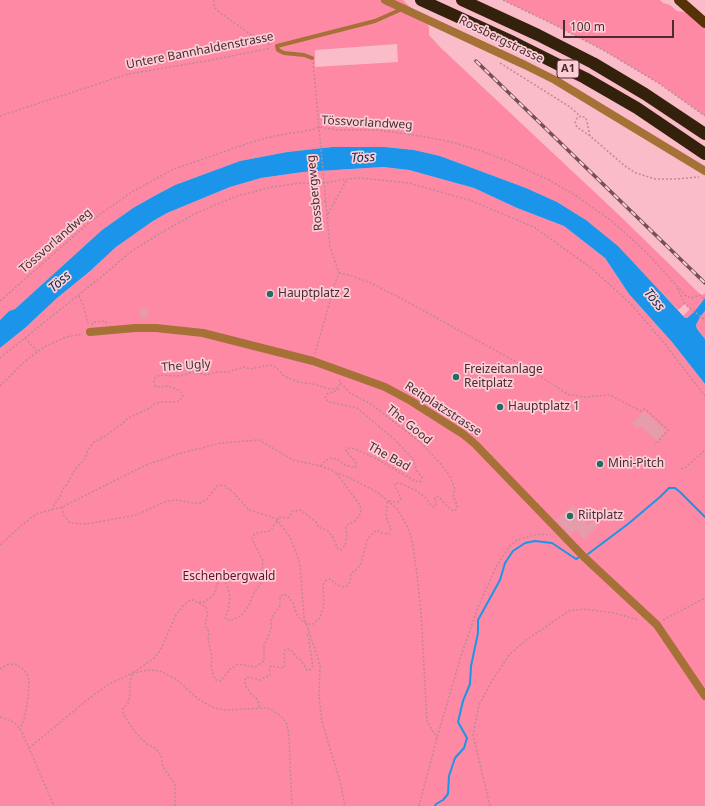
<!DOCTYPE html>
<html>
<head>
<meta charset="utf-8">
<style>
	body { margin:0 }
	#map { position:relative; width:705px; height:806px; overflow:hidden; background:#fabcc8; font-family:"Noto Sans",sans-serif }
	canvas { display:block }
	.scale { position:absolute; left:563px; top:20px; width:111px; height:18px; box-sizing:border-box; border:2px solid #492b31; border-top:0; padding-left:5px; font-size:12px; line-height:14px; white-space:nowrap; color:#492b31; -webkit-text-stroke:3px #feced7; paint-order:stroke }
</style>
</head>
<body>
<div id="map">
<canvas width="705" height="806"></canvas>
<div class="scale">100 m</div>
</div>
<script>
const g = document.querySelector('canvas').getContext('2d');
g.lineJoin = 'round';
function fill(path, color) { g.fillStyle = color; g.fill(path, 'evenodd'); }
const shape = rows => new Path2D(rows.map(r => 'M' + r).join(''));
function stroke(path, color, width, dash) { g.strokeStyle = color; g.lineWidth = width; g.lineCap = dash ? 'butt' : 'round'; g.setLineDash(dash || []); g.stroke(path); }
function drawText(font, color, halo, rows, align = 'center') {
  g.font = font + ' "Noto Sans",sans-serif'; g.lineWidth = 3.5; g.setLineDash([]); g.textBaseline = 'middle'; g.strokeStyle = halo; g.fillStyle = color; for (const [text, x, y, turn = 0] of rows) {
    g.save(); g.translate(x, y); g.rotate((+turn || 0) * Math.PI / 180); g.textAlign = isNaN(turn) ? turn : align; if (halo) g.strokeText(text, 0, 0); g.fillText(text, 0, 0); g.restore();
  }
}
fill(shape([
	[0,0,403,0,429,26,429,35,441,48,619,215,701,295,705,294,705,298,694,312,687,318,685,318,683,316,690,309,685,304,678,310,642,273,618,246,586,220,557,202,526,188,440,156,414,150,385,147,332,147,287,152,240,161,175,185,156,195,133,208,102,230,15,309,9,311,0,320],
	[397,44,398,62,315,67,315,50],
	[503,0,660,0,663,3,670,5,677,11,685,12,705,23,705,116,660,84,605,51,553,24],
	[383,167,409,170,474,188,517,208,564,226,605,258,629,294,672,342,705,384,705,806,0,806,0,348,25,328,57,298,89,272,116,247,153,221,167,213,230,187,261,178,303,172],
	[705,311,705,339,697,329,696,325,700,317]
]), '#fe89a4');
fill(shape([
	[332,147,385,147,414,150,440,156,526,188,557,202,586,220,618,246,685,318,687,318,694,312,705,298,705,311,700,317,696,325,697,329,705,339,705,384,672,342,629,294,605,258,564,226,517,208,474,188,409,170,383,167,303,172,261,178,230,187,167,213,153,221,116,247,89,272,57,298,25,328,0,348,0,320,9,311,15,309,102,230,133,208,156,195,175,185,240,161,287,152]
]), '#1b95e9');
stroke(shape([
	[588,554,628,524,660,497,669,488,675,488,680,492,705,517],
	[435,806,436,804,443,800,448,794,449,776,455,758,464,748,467,738,458,722,463,701,470,684,471,666,478,633,478,620,500,580,505,563,513,551,525,543,535,541,552,543,576,559,578,558]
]), '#1b95e9', 2);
fill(shape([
	[147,308,148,317,140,317,140,309],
	[644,411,666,431,657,441,640,426,638,429,632,423,636,418,637,419],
	[573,505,577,510,575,511,588,525,593,521,598,526,584,539,576,530,570,535,556,520]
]), '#e79cab');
stroke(shape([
	[214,0,214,7,219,12,253,36,266,43,271,45],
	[503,0,553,24,605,51,660,84,705,116],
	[313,62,330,247,339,273,335,283,315,354],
	[500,63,570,107,580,116],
	[0,116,128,74,212,60,271,48],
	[590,136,586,118,581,116,577,118,575,123,577,127,590,136,625,166,636,173,655,179,676,179,699,177],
	[314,173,318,184],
	[309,208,327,200],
	[328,214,347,179],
	[339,273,349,275,371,283,404,300,529,369,569,395,586,397,610,395,641,411,645,409,668,430,655,445],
	[677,288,685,304,705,320],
	[79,296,83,305,88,324],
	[0,301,91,221,130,193,174,169,252,142,274,136,312,130,319,127,337,130,377,130,414,135,447,141,479,150,510,162,549,180,575,195,613,222,647,253,686,296,691,298,700,295,705,300],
	[92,325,93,322,105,321,107,324],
	[25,338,37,351],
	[0,358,112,268,129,253,159,234,194,214,234,197,272,187,301,183,318,184,347,179,360,178,409,183,469,200,534,227,591,268,630,303,665,344,705,396],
	[0,386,23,363,44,347,66,337,83,334],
	[321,466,325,461,330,458,337,459,345,465,352,467,356,467,356,463,346,451,348,448,355,449,377,459,415,481,420,482,422,477,417,471,413,459,394,439,357,408,329,402,325,398,327,394,338,390,340,382],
	[681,469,686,467,705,450],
	[62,507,64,516,70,523,87,524,136,515,167,501,177,500,192,503,200,503,207,499,217,486,223,485,232,491,249,510,272,517,278,521,290,537,300,564,304,617,318,658,320,666,319,697,322,722,340,781,345,806],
	[52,510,55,503,60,497,62,490,67,484,76,468,85,459,88,450,94,442,105,436,123,423,128,418,150,408,154,404,160,402,177,402,181,399,183,396,181,392,178,390,168,386,159,387,155,386,154,382,155,378,160,375,180,376,193,372,207,375,215,372,228,372,244,367,250,369,270,365,276,367,284,376,298,382,313,384,330,389,335,389,339,386],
	[0,545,23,524,36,514,62,507,146,465,178,454,221,443,259,440,293,460,321,466,350,478,377,492,388,501,398,510,407,526,412,540,417,574,421,613,427,721,437,738],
	[199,602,204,602,209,599,215,593,217,584,221,580,225,581,228,588,230,597,228,611,225,618,230,621,241,616,248,607,254,593,261,583,263,561,252,539,254,535,259,532,267,532,271,530,275,523,278,521,278,517,288,518,293,511,301,510,317,523,318,527,328,531,333,538,338,549,341,550,345,546,347,536,346,527,348,524,354,522,361,513,360,505,337,474],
	[663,620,705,598],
	[0,669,7,665,16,664,24,670,28,676,29,682,28,697,25,716,20,729],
	[259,707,258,700,251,694,245,685,245,680,247,677,260,680,270,675,269,669,271,666,284,668,285,665,284,653,285,650,288,649,293,652,297,658,301,660,307,670,310,670,313,666,312,661,308,635,309,631],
	[0,717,14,722,22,732,54,806],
	[29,748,92,696,111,683,133,673,149,670,160,671,176,679,198,699,214,708,224,710,266,708,272,710,281,716,287,724,289,736,292,806],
	[175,806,175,784,163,767,161,755,155,748,147,744,135,732,123,714,123,709,128,703,130,696,130,682,133,673,154,658,160,651,176,615,184,605,189,601,193,600,206,607,208,613,205,625,209,632,208,640,212,656,211,667,215,680,221,681,230,669,238,664,255,667,264,661,264,646,271,629,271,621,273,615,280,606,280,597,284,594,288,596,293,603,297,615,301,620,307,624,313,624,320,618,324,605,323,586,325,581,330,579,337,585,344,587,347,586,350,582,351,573,357,569,361,563,367,541,371,535,377,530,382,533,389,534,391,529,386,517,387,505,388,501,398,502,401,498,395,487,395,483,400,483,415,490,426,498,430,504,434,507,437,503,434,499,437,496,441,499,450,509,454,511,457,509,457,505,453,495,455,489,449,475,440,463,421,443,371,404,350,393,340,382,339,378],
	[419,806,437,738,461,656,478,607,496,567,509,547,517,540,538,534,551,535],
	[490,806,473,735,479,705,492,681,509,655,526,640,569,611,583,609,614,613,639,620]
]), '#bd8a94', 1.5, [2, 2]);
stroke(shape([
	[312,58,304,55,284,53,278,50,277,46,375,21,402,9]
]), '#a57137', 4);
stroke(shape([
	[385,0,525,65,555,80,705,171],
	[90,332,135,328,156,328,203,333,313,361,385,387,411,401,463,434,475,444,584,557,657,625,705,696]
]), '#a57137', 8);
stroke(shape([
	[679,0,705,23]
]), '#563306', 10);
stroke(shape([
	[421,0,513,42,585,78,637,108,705,154],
	[462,0,538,35,593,63,645,94,705,134]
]), '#34210c', 12);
const rail = shape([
	[476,61,705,283]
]);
stroke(rail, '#765057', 3.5);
stroke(rail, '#feced7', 2, [6]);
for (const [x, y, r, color] of [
	[270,294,4,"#236c65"],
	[456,377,4,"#236c65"],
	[500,407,4,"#236c65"],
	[600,464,4,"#236c65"],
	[570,516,4,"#236c65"]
]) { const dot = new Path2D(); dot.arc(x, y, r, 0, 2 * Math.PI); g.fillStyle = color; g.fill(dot); stroke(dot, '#feced7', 1.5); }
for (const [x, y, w] of [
	[568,69,22]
]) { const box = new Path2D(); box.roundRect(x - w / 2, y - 9, w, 18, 3); g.fillStyle = '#feced7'; g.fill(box); stroke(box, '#492b31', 1); }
drawText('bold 11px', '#492b31', null, [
	["A1",568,69]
]);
drawText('12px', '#492b31', '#feced7', [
	["Rossbergstrasse",501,40,26],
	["Untere Bannhaldenstrasse",200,51,-11],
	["Tössvorlandweg",367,123,3],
	["Rossbergweg",315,193,-96],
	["Tössvorlandweg",56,241,-41],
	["The Ugly",186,366,-4],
	["Reitplatzstrasse",443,409,33],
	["The Good",409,425,39],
	["The Bad",389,457,29]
]);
drawText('12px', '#492b31', '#feced7', [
	["Hauptplatz 2",278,294],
	["Freizeitanlage",464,370],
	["Reitplatz",464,384],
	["Hauptplatz 1",508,407],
	["Mini-Pitch",608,464],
	["Riitplatz",578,516]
], 'left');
drawText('12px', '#61102b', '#feced7', [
	["Eschenbergwald",229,577]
]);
drawText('italic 13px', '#033253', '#feced7', [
	["Töss",363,158,-3],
	["Töss",60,282,-41],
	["Töss",654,300,51]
]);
</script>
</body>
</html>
